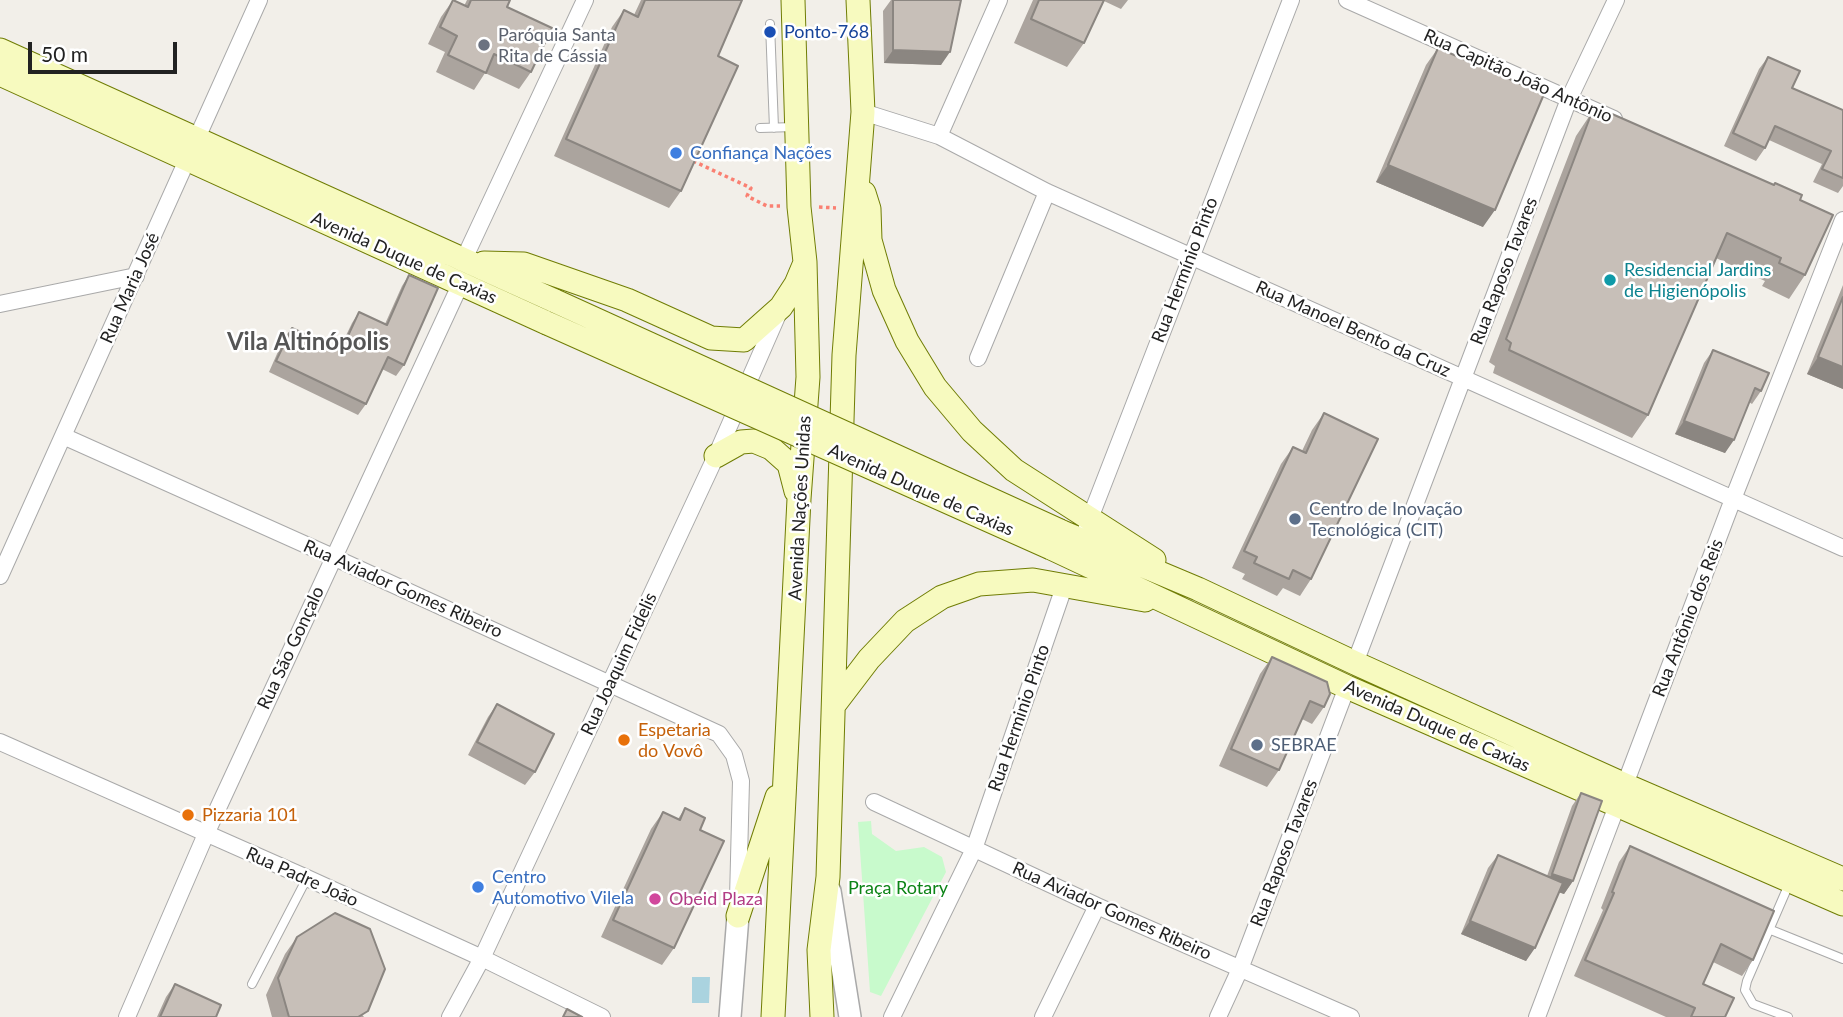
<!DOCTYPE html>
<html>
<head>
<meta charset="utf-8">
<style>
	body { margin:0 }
	#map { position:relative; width:1843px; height:1017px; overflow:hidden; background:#f2efe9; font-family:Lato,sans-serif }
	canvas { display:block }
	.scale { position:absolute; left:28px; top:42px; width:149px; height:32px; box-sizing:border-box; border:4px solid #222; border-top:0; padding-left:9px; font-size:21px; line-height:24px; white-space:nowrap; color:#222; -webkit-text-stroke:5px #fff; paint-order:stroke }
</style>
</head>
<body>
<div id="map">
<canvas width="1843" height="1017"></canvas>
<div class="scale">50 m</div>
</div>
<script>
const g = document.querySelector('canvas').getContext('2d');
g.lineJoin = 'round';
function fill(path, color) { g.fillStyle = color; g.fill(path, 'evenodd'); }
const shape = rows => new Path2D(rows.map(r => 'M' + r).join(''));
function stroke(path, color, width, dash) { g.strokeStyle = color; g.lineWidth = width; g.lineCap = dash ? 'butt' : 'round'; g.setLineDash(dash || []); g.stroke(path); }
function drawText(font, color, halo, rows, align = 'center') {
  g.font = font + ' Lato,sans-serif'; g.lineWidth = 5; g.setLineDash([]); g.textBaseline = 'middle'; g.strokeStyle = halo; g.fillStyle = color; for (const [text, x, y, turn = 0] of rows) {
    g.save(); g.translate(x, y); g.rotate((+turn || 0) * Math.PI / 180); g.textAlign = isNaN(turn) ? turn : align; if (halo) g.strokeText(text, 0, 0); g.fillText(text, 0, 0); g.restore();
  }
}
fill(shape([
	[871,821,872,834,896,851,924,847,942,857,946,872,881,996,870,992,858,822]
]), '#c8facc');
fill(shape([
	[692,977,710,977,709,1003,692,1003]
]), '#aad3df');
const service = shape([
	[770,24,774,128],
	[760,128,795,127],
	[1771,930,1843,959],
	[252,984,307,878],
	[1788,1017,1753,1004,1745,990,1747,981,1789,884]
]);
const minor = shape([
	[1347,0,1614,119],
	[863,112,939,136,1047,192,1843,548],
	[939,136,999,0],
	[464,259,585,0],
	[0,304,136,276],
	[978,358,1047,192],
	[63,436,333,557,719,734,734,755,741,781,738,898],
	[1087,526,1291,0],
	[0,576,259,0],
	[1355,663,1569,99,1616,0],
	[0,742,307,878,482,958,602,1017],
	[874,802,1097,906,1351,1017],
	[127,1017,206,834,461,283],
	[450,1017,482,958,716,456,779,312],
	[892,1017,974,849,1064,587],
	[1043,1017,1097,906],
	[1218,1017,1240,969,1347,687],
	[1537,1017,1733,499,1843,220]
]);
const tertiary = shape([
	[830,891,850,1017],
	[730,1017,738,916]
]);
const secondary = shape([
	[0,50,555,301],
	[0,74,547,323],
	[864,193,869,209,870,240,884,290,907,341,935,387,972,431,1014,470,1154,560],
	[484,263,524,264,627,300,711,338,744,340,781,307,796,284,804,265],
	[716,456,741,442,754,441,771,448,789,464,796,491],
	[1060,531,1198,589,1355,663,1625,785,1843,879],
	[1051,548,1347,687,1843,904],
	[834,705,869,659,905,621,942,597,979,584,1033,580,1145,600],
	[738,916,777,797],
	[773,1017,799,499,808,377,805,262,799,207,793,0],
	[822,1017,819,950,828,877,844,355,863,112,858,0]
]);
stroke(service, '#a9a9a9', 10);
stroke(minor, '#a9a9a9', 18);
stroke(tertiary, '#a9a9a9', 24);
stroke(secondary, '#707d05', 25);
stroke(shape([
	[693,161,751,188,747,196,767,206,780,206],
	[819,207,836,208]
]), '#fa8072', 3.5, [3.5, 3.5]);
stroke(service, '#fff', 8);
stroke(minor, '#fff', 16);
stroke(tertiary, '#fff', 21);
stroke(secondary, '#f7fabf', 23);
const secondaryBridge = shape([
	[555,301,1060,531],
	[547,323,1051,548]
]);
stroke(secondaryBridge, '#707d05', 25, []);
stroke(secondaryBridge, '#f7fabf', 23);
fill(shape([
	[453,0,464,6,467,0,510,0,507,7,531,72,519,89,485,73,474,90,436,72,445,52,428,44,441,17],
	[641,0,742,0,718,56,681,191,669,208,554,156,612,27,624,10,634,15],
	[891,0,961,0,941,65,884,63,883,11],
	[1033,0,1128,0,1121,9,1104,1,1084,43,1067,67,1014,43],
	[1438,48,1483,227,1376,182,1426,65],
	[1768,57,1792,88,1843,110,1843,186,1838,193,1813,182,1822,164,1769,140,1765,148,1756,161,1724,146,1759,69],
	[1592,112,1800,200,1805,275,1789,299,1762,286,1765,281,1716,258,1648,415,1632,438,1493,373,1495,366,1489,362,1576,136],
	[409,275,404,365,396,376,382,369,366,404,358,415,269,372,284,338,292,328,339,350,352,323,359,312,385,324,402,286],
	[1843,285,1843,389,1807,374],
	[1713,350,1761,391,1752,404,1749,402,1725,453,1675,434,1704,363],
	[1324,413,1311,579,1300,596,1283,588,1277,596,1242,579,1245,574,1232,568,1281,464,1293,447,1302,451,1312,430],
	[1272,657,1324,707,1312,724,1302,719,1279,770,1267,787,1219,766,1260,674],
	[497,704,535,772,525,785,468,755,488,717],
	[1581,793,1573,881,1564,894,1559,892,1526,961,1461,934,1488,868,1498,855,1547,876,1572,806],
	[685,808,700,830,674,948,662,965,601,937,651,829,663,812,678,819],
	[1630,846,1753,960,1742,976,1713,962,1703,984,1725,1017,1666,1017,1574,976,1603,910,1601,908,1619,862],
	[297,937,364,1017,272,1017,266,995,285,954],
	[175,984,216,1017,157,1017,166,997]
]), '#aba49e');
fill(shape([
	[893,50,950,52,941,65,884,63],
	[1388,165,1495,210,1483,227,1376,182],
	[1818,357,1843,367,1843,389,1807,374],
	[1684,421,1734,440,1725,453,1675,434],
	[1552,874,1573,881,1564,894,1543,887],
	[1470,921,1535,948,1526,961,1461,934]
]), '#8b8681');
const building = shape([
	[453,0,468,7,471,0,510,0,507,7,552,28,531,72,494,54,486,73,448,55,457,36,440,27,453,0],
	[645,0,742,0,718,56,738,66,681,191,566,139,624,10,638,17,645,0],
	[893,0,961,0,950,52,893,50,893,0],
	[1039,0,1104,0,1084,43,1031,19,1039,0],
	[1438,48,1544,94,1495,210,1388,165,1438,48],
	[1768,57,1800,71,1792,88,1843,110,1843,178,1822,169,1831,151,1775,126,1765,148,1733,133,1768,57],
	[1603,110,1774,185,1775,183,1802,195,1800,200,1833,215,1805,275,1779,263,1781,258,1727,233,1648,415,1509,350,1511,343,1506,339,1592,112,1603,110],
	[409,275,438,288,404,365,388,357,366,404,276,361,292,328,341,351,359,312,387,325,409,275],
	[1843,297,1843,367,1818,357,1843,297],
	[1713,350,1769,373,1761,391,1755,388,1734,440,1684,421,1713,350],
	[1324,413,1378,439,1311,579,1293,570,1289,579,1254,563,1257,557,1244,551,1293,447,1306,453,1324,413],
	[1272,657,1327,682,1330,694,1324,707,1310,701,1279,770,1231,749,1272,657],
	[497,704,554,734,535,772,477,742,497,704],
	[1581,793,1602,801,1573,881,1552,874,1581,793],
	[685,808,705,818,700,830,724,841,674,948,613,920,663,812,680,820,685,808],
	[1630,846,1774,911,1753,960,1721,944,1703,984,1734,998,1725,1017,1691,1017,1695,1008,1585,960,1614,893,1612,892,1630,846],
	[1498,855,1563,883,1535,948,1470,921,1498,855],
	[335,913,370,929,385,969,368,1011,358,1017,289,1017,278,978,297,937,335,913],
	[175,984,221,1005,216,1017,160,1017,175,984],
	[567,1009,582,1017,563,1017,567,1009]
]);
fill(building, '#c7bfb8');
stroke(building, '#8b8681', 2);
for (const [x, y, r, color] of [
	[770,32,7,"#1a4fb4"],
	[484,45,7,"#6b7280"],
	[676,153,7,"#3f7fe0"],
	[1610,280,7,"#0f9aa8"],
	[1295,519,7,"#5c6f8a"],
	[624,740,7,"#e8710a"],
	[1257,745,7,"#5c6f8a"],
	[188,815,7,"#e8710a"],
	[478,887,7,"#3f7fe0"],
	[655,899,7,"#d1479c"]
]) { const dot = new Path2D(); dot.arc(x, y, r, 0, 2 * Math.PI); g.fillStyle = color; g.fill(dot); stroke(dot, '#fff', 2.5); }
drawText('18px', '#164399', '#fff', [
	["Ponto-768",784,32]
], 'left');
drawText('18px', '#5b616d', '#fff', [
	["Paróquia Santa",498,35],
	["Rita de Cássia",498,56]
], 'left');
drawText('18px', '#222', '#fff', [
	["Rua Capitão João Antônio",1518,76,24],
	["Avenida Duque de Caxias",404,258,24],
	["Rua Hermínio Pinto",1185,270,-69],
	["Rua Raposo Tavares",1504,271,-69],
	["Rua Maria José",130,288,-66],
	["Rua Manoel Bento da Cruz",1353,329,24],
	["Avenida Duque de Caxias",921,490,24],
	["Avenida Nações Unidas",800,508,-87],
	["Rua Aviador Gomes Ribeiro",403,589,24],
	["Rua Antônio dos Reis",1688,618,-69],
	["Rua São Gonçalo",291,648,-65],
	["Rua Joaquim Fidelis",619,664,-65],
	["Rua Herminio Pinto",1019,718,-71],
	["Avenida Duque de Caxias",1437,726,24],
	["Rua Raposo Tavares",1284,853,-69],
	["Rua Padre João",302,877,24],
	["Rua Aviador Gomes Ribeiro",1112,911,24]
]);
drawText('18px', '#366cbe', '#fff', [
	["Confiança Nações",690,153],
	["Centro",492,877],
	["Automotivo Vilela",492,898]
], 'left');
drawText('18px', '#0d838f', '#fff', [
	["Residencial Jardins",1624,270],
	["de Higienópolis",1624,291]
], 'left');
drawText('18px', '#4e5e75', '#fff', [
	["Centro de Inovação",1309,509],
	["Tecnológica (CIT)",1309,530],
	["SEBRAE",1271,745]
], 'left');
drawText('18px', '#c56008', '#fff', [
	["Espetaria",638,730],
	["do Vovô",638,751],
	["Pizzaria 101",202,815]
], 'left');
drawText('18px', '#0c8416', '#fff', [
	["Praça Rotary",898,888]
]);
drawText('18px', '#b23c85', '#fff', [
	["Obeid Plaza",669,899]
], 'left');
drawText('bold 24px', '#555', '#fff', [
	["Vila Altinópolis",308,342]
]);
</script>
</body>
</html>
